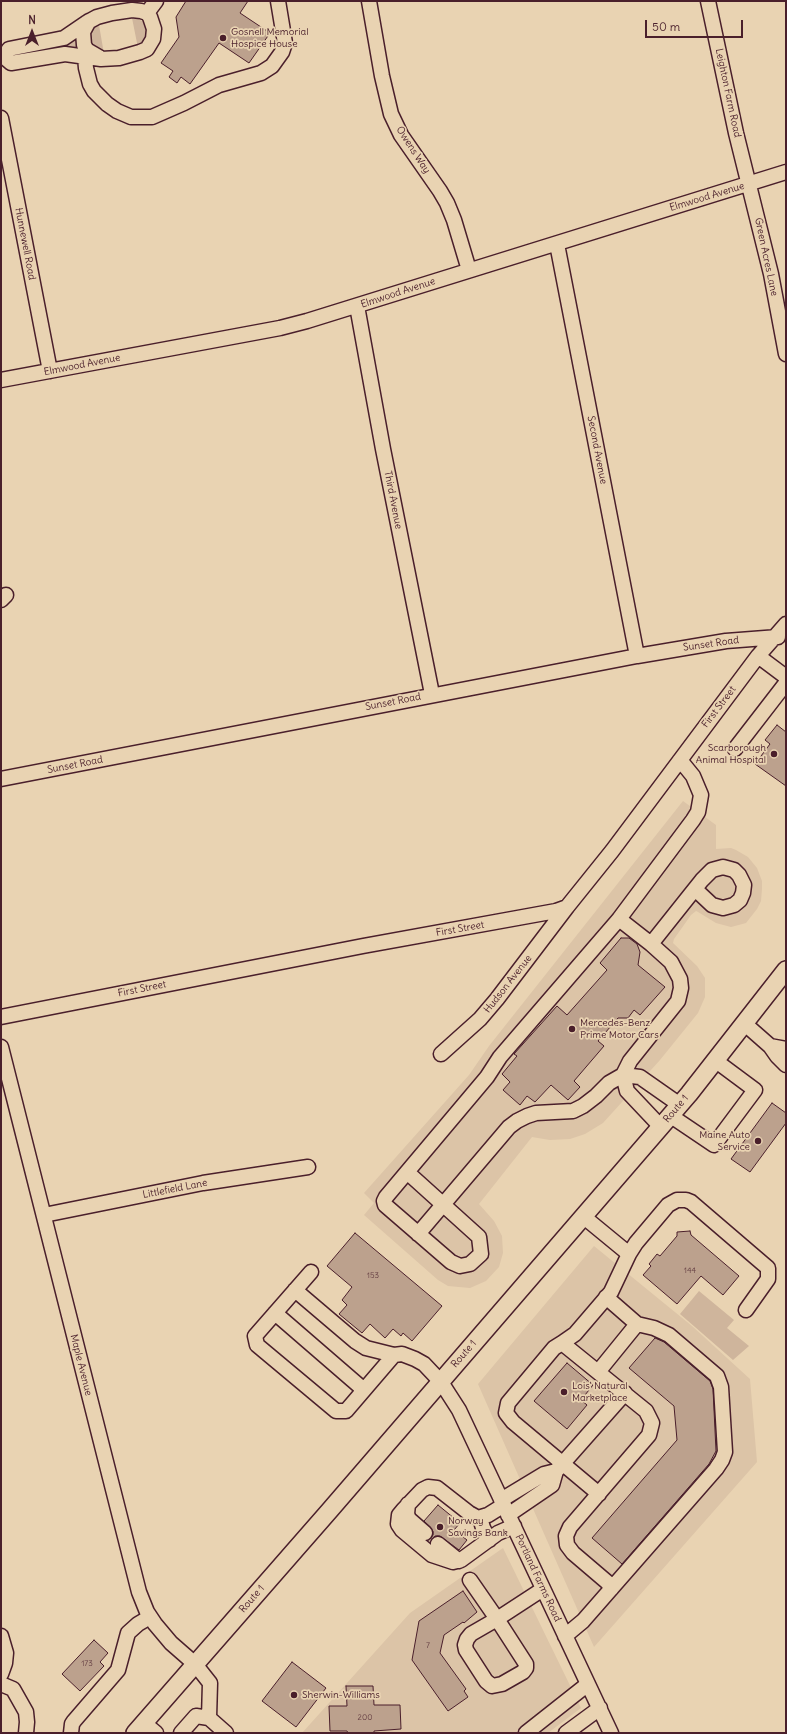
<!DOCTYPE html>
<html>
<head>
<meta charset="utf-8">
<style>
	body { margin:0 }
	#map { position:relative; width:787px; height:1734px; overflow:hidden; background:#e9d3b2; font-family:Delius,sans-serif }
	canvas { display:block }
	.frame { position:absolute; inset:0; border:2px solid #4a1f2b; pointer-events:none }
	.north { position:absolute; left:12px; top:12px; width:40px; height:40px; -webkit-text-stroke:3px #e9d3b2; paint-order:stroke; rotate:0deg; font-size:11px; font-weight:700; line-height:16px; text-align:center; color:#4a1f2b }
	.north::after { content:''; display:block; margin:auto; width:14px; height:18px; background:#4a1f2b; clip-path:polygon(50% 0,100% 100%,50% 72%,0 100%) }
	.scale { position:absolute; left:645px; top:20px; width:98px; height:18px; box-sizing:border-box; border:2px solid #4a1f2b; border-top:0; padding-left:5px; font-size:12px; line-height:14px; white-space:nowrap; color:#4a1f2b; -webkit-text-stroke:3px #e9d3b2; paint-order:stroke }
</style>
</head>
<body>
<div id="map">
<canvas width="787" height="1734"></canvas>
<div class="frame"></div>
<div class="north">N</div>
<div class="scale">50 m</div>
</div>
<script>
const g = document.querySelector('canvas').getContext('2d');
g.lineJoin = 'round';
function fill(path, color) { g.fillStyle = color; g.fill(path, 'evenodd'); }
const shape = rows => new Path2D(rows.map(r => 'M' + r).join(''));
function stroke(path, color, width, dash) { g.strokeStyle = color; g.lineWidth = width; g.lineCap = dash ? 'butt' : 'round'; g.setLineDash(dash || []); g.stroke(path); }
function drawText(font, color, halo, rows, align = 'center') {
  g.font = font + ' Delius,sans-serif'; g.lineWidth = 3.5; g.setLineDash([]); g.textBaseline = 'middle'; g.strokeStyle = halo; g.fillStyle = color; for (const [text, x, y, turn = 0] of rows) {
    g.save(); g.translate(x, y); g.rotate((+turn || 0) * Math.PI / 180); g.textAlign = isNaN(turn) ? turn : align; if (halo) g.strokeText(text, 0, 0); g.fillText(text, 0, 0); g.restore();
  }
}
fill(shape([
	[683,801,716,825,716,849,731,848,736,850,748,857,757,868,762,881,762,889,761,901,757,909,746,923,731,927,716,923,698,912,696,911,691,915,674,939,673,943,697,966,705,978,705,997,698,1013,660,1060,603,1123,585,1134,570,1139,550,1140,532,1137,479,1204,494,1221,502,1236,503,1253,499,1267,486,1281,470,1288,448,1286,438,1280,364,1215,374,1203,364,1193,469,1075,489,1046],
	[594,1246,692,1326,750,1379,757,1462,594,1647,478,1384],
	[503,1548,581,1708,548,1733,302,1733,410,1613]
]), '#dcc4a7');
fill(shape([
	[132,18,138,19,144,22,147,26,148,38,138,48],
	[99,25,104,54,100,54,88,41,92,28],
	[78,36,83,51,13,59,10,55],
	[699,1291,734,1320,727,1328,749,1346,733,1360,680,1314]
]), '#cfb59c');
const building = shape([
	[186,1,248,1,240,13,270,33,249,63,219,43,190,84,181,77,177,83,169,77,173,71,161,63,179,37,176,17,186,1],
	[777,725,786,732,786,786,755,764,770,744,765,740,777,725],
	[621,938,629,938,637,944,640,952,638,965,665,987,640,1015,634,1010,628,1018,618,1018,598,1041,604,1046,574,1081,580,1087,568,1100,551,1085,535,1102,527,1096,520,1105,503,1090,510,1082,502,1074,517,1056,514,1054,557,1006,567,1015,607,970,600,963,621,938],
	[772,1103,786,1113,786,1123,750,1172,731,1159,772,1103],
	[690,1231,691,1235,739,1276,723,1295,701,1276,677,1304,643,1275,651,1266,649,1264,657,1254,660,1256,677,1236,677,1232,690,1231],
	[355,1233,442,1306,412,1341,403,1333,401,1336,393,1329,385,1338,370,1324,362,1333,339,1314,347,1305,342,1300,352,1287,327,1266,355,1233],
	[655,1338,664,1342,710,1381,713,1389,716,1451,709,1464,622,1564,592,1538,677,1440,674,1406,629,1368,655,1338],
	[567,1363,593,1385,581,1400,587,1405,567,1429,534,1401,567,1363],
	[438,1505,460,1523,454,1530,467,1540,459,1550,440,1536,435,1536,430,1542,428,1541,433,1535,433,1531,424,1521,438,1505],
	[463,1591,477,1612,464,1623,463,1622,444,1635,440,1653,466,1689,464,1691,468,1697,448,1711,412,1660,419,1621,463,1591],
	[94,1640,108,1653,100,1662,104,1666,80,1691,62,1674,94,1640],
	[292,1662,326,1688,296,1727,262,1701,292,1662],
	[346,1686,373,1686,374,1705,400,1705,401,1729,374,1731,374,1733,348,1733,347,1731,330,1731,329,1706,347,1706,346,1686]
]);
fill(building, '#bca18d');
stroke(building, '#4a1f2b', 1);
stroke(shape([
	[422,1538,435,1547]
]), '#c9af97', 14, [14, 7]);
const minor = shape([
	[369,1,382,76,391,114,401,135,440,191,447,203,454,220,469,270],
	[708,1,736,133,771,274,786,354],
	[147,13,156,1],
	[89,21,83,32,84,45,87,50,99,57],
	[1,57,4,57,9,49,64,38,86,23,97,17,112,13,132,10,141,11,147,13,150,17,154,29,153,39,147,49,140,52,119,58,101,59,65,54,11,63,4,57],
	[85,57,86,68,90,84,94,91,107,104,117,111,131,117,152,117,184,103,219,85,261,73,272,66,282,52,285,43,278,1],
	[1,118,50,371],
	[557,244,637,656],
	[357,306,383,449,432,694],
	[1,380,280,328,307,321,786,172],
	[1,600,6,595],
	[758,656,786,677],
	[735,749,786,683],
	[1,779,637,656,726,641,778,637],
	[651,944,690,895,702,880,712,870,723,867,734,870,739,875,744,885,743,893,740,900,734,905,723,908,712,905,695,889],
	[1,1017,363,946,556,911,567,907,612,851,758,656,786,624],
	[745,1024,770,1046,786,1049],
	[770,1046,777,1056,786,1065],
	[1,1047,139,1592,147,1612,155,1624,171,1643,195,1664,210,1683,209,1718],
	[441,1054,480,1019,497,999,567,907],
	[671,1116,714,1145,755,1090,716,1061],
	[661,1127,627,1091,623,1075,640,1077,680,1105],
	[407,1172,479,1237,481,1254,470,1264,460,1266,451,1262,385,1205,384,1201,386,1197,487,1077,500,1057,619,919,693,820,698,812,701,795,693,776,680,760],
	[44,1215,203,1183,308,1167],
	[584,1217,629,1254,611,1292,575,1334,562,1343,646,1411,652,1423,649,1435,570,1527,566,1536,567,1545,573,1553,607,1582,612,1588],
	[418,1234,509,1127,517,1121,527,1116,536,1113,573,1111,583,1106,596,1096,609,1083,623,1075,630,1061,678,1001,681,988,680,979,671,962,651,944,619,919],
	[629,1254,636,1243,668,1205,677,1200,686,1200,691,1202,768,1268,768,1279,746,1310],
	[311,1272,255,1336,257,1345,336,1411,346,1411,394,1355,402,1354,415,1359,424,1364,441,1382,459,1410,611,1733],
	[295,1290,355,1341,366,1348,394,1355],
	[275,1313,364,1390],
	[562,1343,554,1348,508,1403,506,1413,513,1422,599,1494],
	[598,1372,637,1324],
	[501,1500,544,1474,556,1471],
	[408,1504,407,1514,409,1519,425,1533],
	[504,1505,488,1515,478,1518,469,1513,437,1488,428,1487,422,1490,404,1509,399,1515,398,1524,402,1530,432,1555,453,1562,461,1560,498,1533,514,1526],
	[508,1515,552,1485,556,1471,625,1393],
	[480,1518,483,1528,489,1540],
	[438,1544,459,1561],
	[470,1580,497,1619,526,1664,526,1668,523,1672,502,1684,492,1686,486,1681,466,1650,465,1645,467,1639,471,1634,497,1619,543,1589],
	[1,1636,6,1653,5,1663,1,1674],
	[565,1636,583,1621,716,1469,722,1460,725,1452,721,1387,717,1376,669,1335,654,1328,637,1324,606,1297],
	[1,1684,13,1689,26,1712,27,1722,26,1733],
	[144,1723,156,1733],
	[71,1733,72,1724,74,1721,118,1670,128,1633,138,1624,150,1617],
	[181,1733,196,1716,209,1718,226,1733],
	[526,1733,588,1684],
	[566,1733,600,1708]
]);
const major = shape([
	[135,1733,330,1510,689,1094,786,970]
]);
stroke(minor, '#4a1f2b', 17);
stroke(major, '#4a1f2b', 20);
stroke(minor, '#e9d3b2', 14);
stroke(major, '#e9d3b2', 17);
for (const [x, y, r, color] of [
	[223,38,4,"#4a1f2b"],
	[774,754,4,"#4a1f2b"],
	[572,1029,4,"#4a1f2b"],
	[758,1141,4,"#4a1f2b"],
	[564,1392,4,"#4a1f2b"],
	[440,1527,4,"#4a1f2b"],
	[294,1695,4,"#4a1f2b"]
]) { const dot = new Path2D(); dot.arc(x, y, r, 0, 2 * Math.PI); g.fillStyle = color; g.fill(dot); stroke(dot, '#e9d3b2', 1.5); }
drawText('8px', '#664044', null, [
	["144",690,1271],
	["153",373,1276],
	["7",428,1646],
	["173",87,1664],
	["200",365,1718]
]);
drawText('10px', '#4a1f2b', '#e9d3b2', [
	["Gosnell Memorial",231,32],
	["Hospice House",231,44],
	["Scarborough",766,748,"right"],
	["Animal Hospital",766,760,"right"],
	["Mercedes-Benz",580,1023],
	["Prime Motor Cars",580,1035],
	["Maine Auto",750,1135,"right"],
	["Service",750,1147,"right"],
	["Lois' Natural",572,1386],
	["Marketplace",572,1398],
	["Norway",448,1521],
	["Savings Bank",448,1533],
	["Sherwin-Williams",302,1695]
], 'left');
drawText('10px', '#4a1f2b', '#e9d3b2', [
	["Leighton Farm Road",728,93,78],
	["Owens Way",413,150,57],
	["Elmwood Avenue",707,197,-17],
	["Hunnewell Road",25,244,79],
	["Green Acres Lane",766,257,78],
	["Elmwood Avenue",398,293,-18],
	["Elmwood Avenue",82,365,-11],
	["Second Avenue",597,450,79],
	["Third Avenue",393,500,79],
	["Sunset Road",711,644,-8],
	["Sunset Road",393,702,-11],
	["First Street",719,707,-53],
	["Sunset Road",75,765,-11],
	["First Street",460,929,-10],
	["Hudson Avenue",508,984,-52],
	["First Street",142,989,-11],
	["Route 1",676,1109,-50],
	["Littlefield Lane",175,1189,-11],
	["Route 1",464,1354,-49],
	["Maple Avenue",81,1365,76],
	["Portland Farms Road",538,1578,65],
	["Route 1",252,1599,-49]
]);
</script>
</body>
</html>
